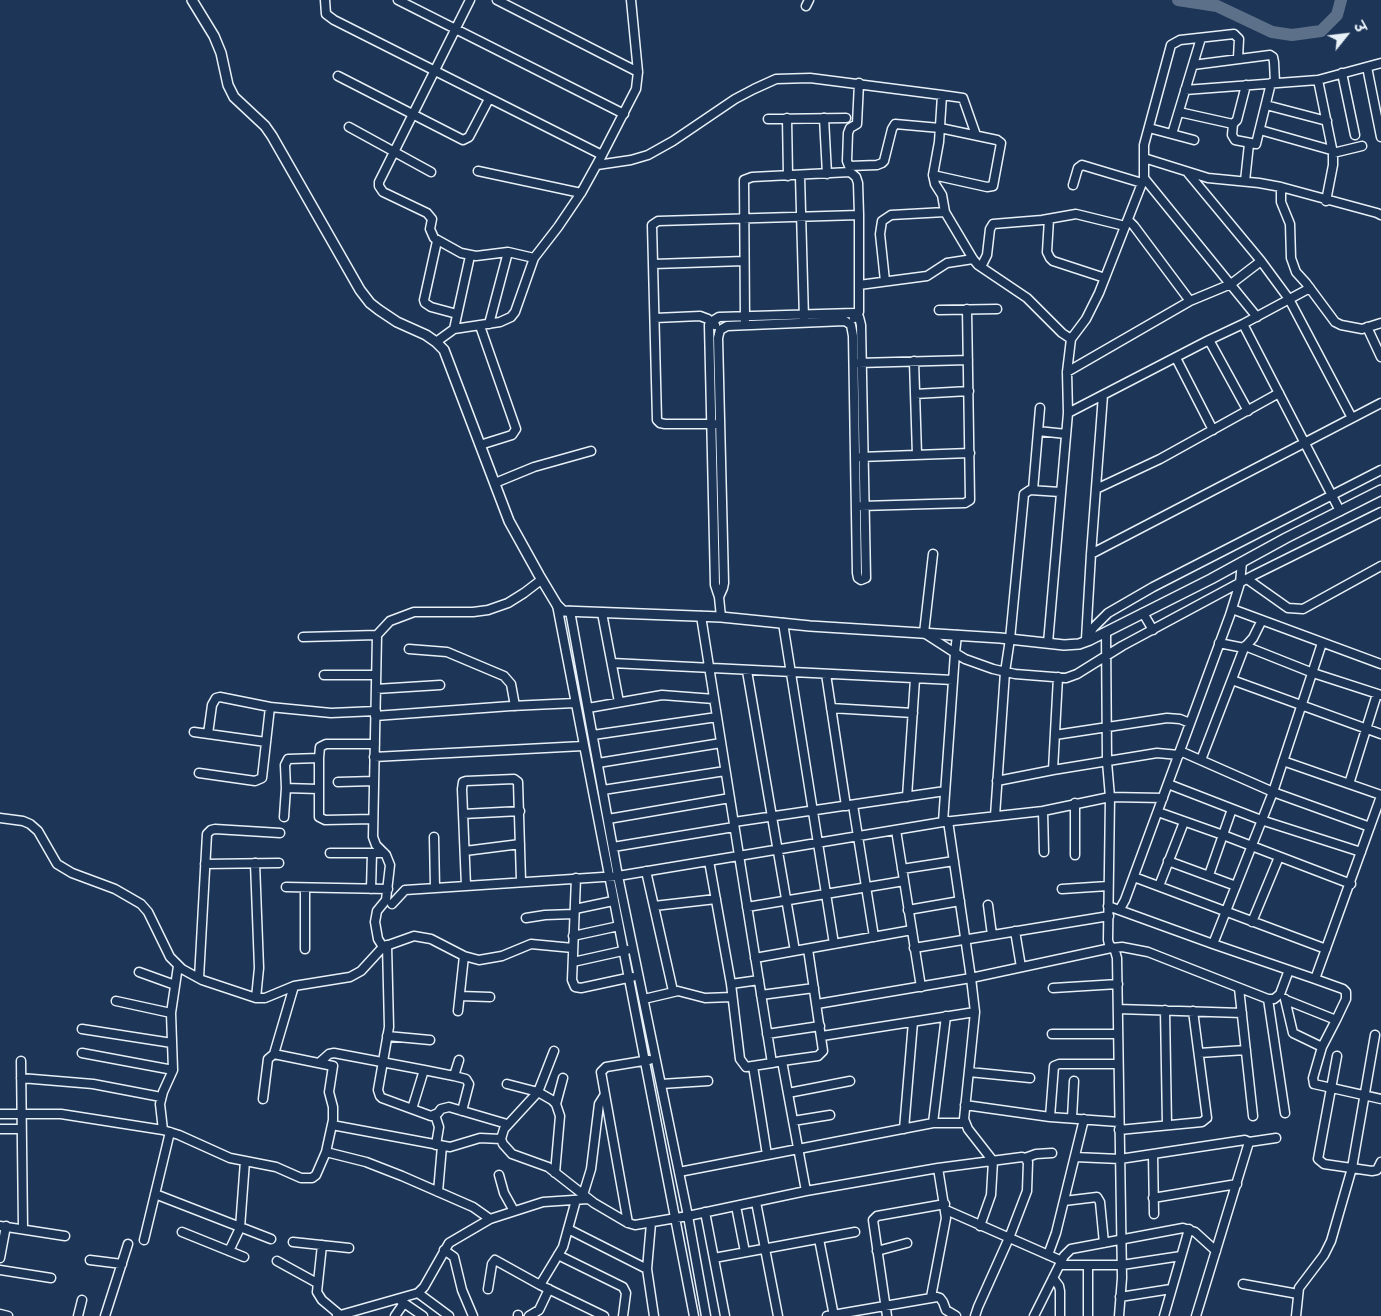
<!DOCTYPE html>
<html>
<head>
<meta charset="utf-8">
<style>
	body { margin:0 }
	#map { position:relative; width:1381px; height:1316px; overflow:hidden; background:#1d3557; font-family:Sriracha,"Playpen Sans Deva",sans-serif }
	canvas { display:block }
	.north { position:absolute; left:1321px; top:10px; width:50px; height:50px; -webkit-text-stroke:4px #1d3557; paint-order:stroke; rotate:61deg; font-size:14px; font-weight:700; line-height:20px; text-align:center; color:#e8f1f8 }
	.north::after { content:''; display:block; margin:auto; width:18px; height:22px; background:#e8f1f8; clip-path:polygon(50% 0,100% 100%,50% 72%,0 100%) }
</style>
</head>
<body>
<div id="map">
<canvas width="1381" height="1316"></canvas>
<div class="north">उ</div>
</div>
<script>
const g = document.querySelector('canvas').getContext('2d');
g.lineJoin = 'round';
const shape = rows => new Path2D(rows.map(r => 'M' + r).join(''));
function stroke(path, color, width, dash) { g.strokeStyle = color; g.lineWidth = width; g.lineCap = dash ? 'butt' : 'round'; g.setLineDash(dash || []); g.stroke(path); }
stroke(shape([
	[1178,0,1217,6,1272,32,1292,35,1321,31,1337,15,1341,0]
]), '#5d7089', 12);
const minor = shape([
	[325,0,326,14,334,20,602,155],
	[398,0,624,114],
	[470,0,379,182,379,186,383,192,427,213,432,219,430,229,434,238,461,253,476,256,508,252,534,258],
	[497,0,638,72],
	[806,6,809,0],
	[1193,65,1270,55,1273,57,1274,62,1275,83],
	[1367,67,1381,137],
	[1342,73,1355,135],
	[338,76,463,140,469,137,489,99],
	[1318,80,1381,63],
	[859,83,857,124,850,128,848,133,847,161,849,166,877,165,882,163,884,161,892,129,895,124,940,128,997,140,1001,143,993,186,987,187,933,175],
	[1185,90,1318,80,1333,153,1333,165,1326,201],
	[942,95,963,98,976,135],
	[1266,105,1327,121],
	[1179,112,1233,124,1237,120,1246,85],
	[787,118,788,176],
	[824,118,827,174],
	[768,119,846,118],
	[1233,124,1232,135,1235,140,1256,144,1271,83],
	[349,127,431,172],
	[1149,128,1194,140],
	[1260,130,1331,150],
	[1172,134,1201,38],
	[1333,153,1362,146],
	[1144,158,1208,178,1259,183,1281,187,1377,213,1381,215],
	[597,165,631,160,648,155,673,141,735,99,754,89,776,79,810,78,942,95,939,142,933,175,935,184,942,195,945,212,973,259,978,265,1027,298,1062,333,1071,339],
	[478,171,581,193],
	[1188,173,1261,261,1289,299,1352,418],
	[800,176,804,319],
	[1144,178,1257,317],
	[1245,181,1249,144],
	[1073,185,1078,168,1082,165,1142,183],
	[1281,187,1281,202,1290,224,1291,258,1296,272,1306,283,1335,322,1341,325,1362,329,1381,323],
	[1049,219,1047,252,1050,258,1053,261,1105,278],
	[1128,220,1134,226,1190,301],
	[437,241,424,300,425,303,431,307,457,314],
	[654,264,744,261],
	[981,267,987,255,990,229,993,224,1042,220,1076,214,1125,226],
	[885,281,880,234,882,221,891,215,945,212],
	[859,285,927,276,947,263,973,259],
	[939,310,997,309],
	[655,318,700,316,708,319,715,325],
	[745,321,744,180,752,177,850,172,856,177,858,183,859,215,859,312,854,318],
	[489,324,508,252],
	[1243,324,1340,511],
	[1367,327,1381,357],
	[454,329,470,256],
	[1209,340,1248,411],
	[436,342,454,329,500,322,511,317,515,312,534,258,558,227,581,193,602,155,636,89,638,72,631,0],
	[1176,358,1213,430],
	[914,361,917,455],
	[858,363,968,360],
	[1067,372,1190,301,1231,284,1261,261],
	[915,394,969,391],
	[1068,413,1209,340,1243,324,1310,288],
	[715,424,665,424,660,423,657,420,652,225,658,221,859,215],
	[1038,431,1066,434],
	[480,445,512,435,516,429,480,326],
	[860,457,970,453],
	[495,483,534,467,591,451],
	[1096,489,1160,459,1279,393],
	[1033,490,1040,408],
	[861,506,965,503,970,500,967,309],
	[933,554,924,633,955,653,943,822,1043,811,1110,797,1163,798],
	[1091,554,1381,403],
	[1247,579,1288,608,1303,609,1381,566],
	[719,597,723,588,724,583,718,338,720,330,727,326,845,321,851,325,853,336,857,573,858,578,861,580,866,578,861,325,859,317,854,313,719,317,711,322,709,325,715,585,719,597,721,617],
	[557,605,694,1316],
	[1232,609,1381,664],
	[570,611,618,876,688,1216,706,1316],
	[602,613,619,702],
	[1143,613,1153,630],
	[701,616,772,1063,782,1061,806,1191],
	[783,623,834,944],
	[1106,632,1107,762,1110,797,1108,940,1109,944,1115,951,1117,958,1122,1278,1119,1316],
	[957,635,955,653,965,659,993,669,1015,674,1066,678,1077,674,1122,646,1254,575,1381,512],
	[303,637,377,635],
	[1086,639,1091,554,1103,395],
	[1086,641,1093,628,1108,613,1153,587,1381,470],
	[1048,643,1068,413,1067,372,1071,339,1086,319,1099,293,1144,178,1144,145,1171,45,1180,40,1234,34,1239,39,1238,58],
	[1219,643,1244,648],
	[1245,646,1313,673,1381,695],
	[409,649,447,652,504,676,511,684,515,706],
	[612,663,953,680],
	[747,671,795,951],
	[826,674,846,806],
	[324,675,376,675],
	[1232,680,1381,734],
	[376,689,440,685],
	[588,708,662,695,714,699],
	[831,708,913,713],
	[375,716,511,706,575,703],
	[194,732,266,742],
	[208,734,212,705,216,698,220,697,270,707],
	[593,735,717,717],
	[1055,735,1167,718,1180,719,1190,723],
	[1180,751,1273,792,1370,827],
	[374,757,583,746],
	[1201,760,1244,648,1253,638,1262,620],
	[1283,761,1381,795],
	[598,763,721,743],
	[1053,770,1157,753,1179,755],
	[199,773,255,781,262,778,270,707,331,713,376,711],
	[997,781,1053,770,1058,677],
	[338,782,374,781],
	[1168,784,1261,820,1361,852],
	[1349,784,1377,694],
	[286,788,285,765,288,759,319,758],
	[603,790,725,771],
	[907,797,915,679],
	[1075,803,1075,855],
	[853,805,874,937],
	[1043,811,1044,852],
	[1158,812,1223,835,1351,884],
	[463,814,520,811],
	[995,816,1005,672,1010,639,1024,494,1030,490,1060,492],
	[284,817,286,788,318,789],
	[0,818,23,821,30,824,38,831,57,864,72,873,115,889,141,904,148,912,170,957,182,969,202,980,256,998,265,998,294,986,350,977,361,971,383,947,414,936,431,939,464,956,479,960,502,956,531,944,573,948],
	[373,819,325,820,319,817,319,758,320,747,326,744,375,744],
	[608,819,730,798],
	[948,821,971,978,975,1012,964,1119,968,1129,993,1161,991,1195,980,1226],
	[734,822,945,791],
	[896,830,921,987],
	[434,837,435,888],
	[613,847,734,827],
	[465,851,520,844],
	[330,853,384,853],
	[709,861,731,984,740,1059,746,1067,772,1063],
	[1168,861,1236,886],
	[255,863,259,968,256,998],
	[205,864,279,863],
	[902,869,954,861],
	[646,871,673,991],
	[1209,875,1232,809],
	[1134,877,1326,949],
	[576,878,572,980,575,987,581,988,632,977],
	[466,886,462,789,463,782,466,781,514,779,518,782,521,881],
	[1159,886,1184,822],
	[286,887,388,889],
	[371,889,372,853],
	[1062,889,1108,886],
	[392,904,405,890,618,876,943,822],
	[988,905,992,935],
	[654,906,716,899],
	[1108,906,1213,944,1315,979,1381,796],
	[747,907,904,881],
	[575,909,613,901],
	[1120,909,1125,900,1230,615,1240,583,1242,562],
	[908,910,960,901],
	[526,918,545,915,574,914],
	[1252,922,1279,857],
	[1015,931,1021,967],
	[573,936,619,926],
	[1213,944,1273,792,1322,643],
	[387,945,389,1027,378,1090,380,1096,382,1098,431,1116,438,1113,441,1109,449,1107,507,1124],
	[383,947,378,939,375,922,377,911,386,900,390,865,386,855,376,845,373,837,377,635,390,621,414,612,473,612,488,610,508,603,524,593,541,580],
	[914,948,1109,916],
	[305,949,305,888],
	[755,958,912,930],
	[573,962,627,950],
	[139,972,175,985],
	[199,978,207,834,211,830,215,829,280,833],
	[1315,979,1343,989,1346,992,1346,999,1336,1020],
	[731,984,759,980],
	[1053,988,1118,984],
	[1239,988,1253,1116],
	[761,995,814,988],
	[460,996,490,997],
	[644,999,678,991,705,998,732,997],
	[1268,999,1285,1113],
	[1285,999,1293,1033,1322,1047],
	[1286,1000,1336,1020,1322,1047,1313,1078,1314,1084,1381,1099],
	[116,1001,171,1013],
	[817,1004,971,978,1111,948,1122,947,1148,952,1268,999,1274,999,1280,994,1289,970],
	[1118,1009,1242,1013],
	[1165,1010,1167,1125],
	[458,1011,464,956],
	[82,1029,172,1043],
	[767,1034,820,1026],
	[1052,1034,1118,1034],
	[387,1036,430,1040],
	[822,1036,975,1012],
	[554,1051,538,1092,504,1129,501,1139,503,1144,512,1154,548,1167,594,1203,628,1223,635,1225,688,1216,806,1191,938,1168,1022,1157,1025,1158,1028,1162,1027,1191,1009,1238,978,1307,975,1316],
	[82,1053,173,1070],
	[1199,1053,1246,1050],
	[274,1054,294,986],
	[1337,1056,1318,1159,1324,1164,1372,1171,1377,1170,1381,1162],
	[459,1060,454,1076,466,1079,469,1084,462,1111],
	[21,1061,23,1229],
	[782,1061,818,1056,823,1051,808,949],
	[320,1062,329,1054,334,1053,424,1070],
	[1118,1064,1059,1064,1054,1066,1050,1117,1119,1122],
	[753,1066,767,1155],
	[969,1072,1030,1078],
	[21,1078,93,1084,161,1097],
	[507,1084,538,1092,552,1100,556,1104,560,1116,555,1173],
	[661,1084,708,1081],
	[788,1093,850,1081],
	[263,1099,268,1059,274,1054,333,1066,329,1092,333,1107,333,1120,326,1152],
	[556,1104,563,1078],
	[965,1105,1050,1117],
	[412,1109,424,1070,454,1076],
	[0,1114,61,1114,163,1130,179,1135,230,1158,276,1167,301,1178,312,1178,316,1175,326,1152,366,1162,402,1176,473,1207,490,1219],
	[435,1115,439,1127,436,1145],
	[1072,1118,1074,1081],
	[793,1121,830,1115],
	[933,1123,946,1016],
	[332,1125,450,1147,480,1138,501,1139],
	[0,1129,21,1129],
	[904,1129,913,1022],
	[163,1130,160,1104,163,1092,173,1070,171,1013,178,966],
	[1119,1130,1202,1122,1207,1118,1193,1011],
	[1249,1142,1276,1138],
	[1153,1154,1154,1214],
	[1075,1157,1120,1159,1245,1140,1249,1142,1196,1316],
	[1025,1158,1036,1154,1052,1153],
	[679,1172,933,1123,965,1123],
	[499,1175,504,1193,514,1211],
	[438,1192,442,1146],
	[155,1194,271,1239],
	[583,1195,591,1169,599,1104,604,1096],
	[1153,1198,1237,1184],
	[1064,1201,1097,1197,1100,1202,1104,1243],
	[756,1202,778,1316],
	[736,1206,745,1252],
	[946,1210,1062,1261],
	[705,1212,725,1316],
	[628,1223,601,1072,606,1067,649,1060],
	[651,1223,647,1269,654,1316],
	[0,1226,65,1236],
	[568,1229,647,1269],
	[182,1232,244,1257],
	[819,1239,834,1316],
	[144,1240,170,1132],
	[293,1242,349,1248],
	[322,1245,317,1292,322,1300,340,1315],
	[444,1250,454,1257,462,1290,473,1316],
	[229,1251,240,1228,245,1161],
	[877,1251,907,1243],
	[558,1255,623,1287,626,1293,623,1316],
	[1048,1255,1056,1233,1084,1119],
	[0,1258,6,1226],
	[714,1258,855,1232],
	[90,1260,122,1264],
	[277,1261,317,1283],
	[1060,1265,1122,1265,1181,1256],
	[0,1270,51,1278],
	[1053,1278,1059,1286,1060,1291,1060,1316],
	[1243,1284,1298,1294],
	[540,1285,604,1316],
	[488,1289,492,1264,495,1260,540,1285,563,1247,576,1200],
	[418,1293,449,1316],
	[931,1297,946,1218,938,1168],
	[1120,1297,1171,1289],
	[404,1303,423,1316],
	[0,1314,8,1316],
	[78,1316,82,1300],
	[105,1316,128,1244],
	[337,1316,418,1293,424,1287,449,1243,490,1219,543,1202,588,1199],
	[395,1316,404,1303,400,1300],
	[518,1316,518,1315],
	[529,1316,539,1310,549,1289],
	[827,1316,937,1297,940,1298,943,1302,946,1310,956,1316],
	[887,1316,873,1220,877,1216,945,1204],
	[1034,1316,1064,1256,1071,1249,1183,1228,1195,1232,1216,1251],
	[1088,1316,1088,1265],
	[1164,1316,1189,1229],
	[1296,1316,1299,1288,1324,1255,1331,1241,1352,1168,1375,1035]
]);
const tertiary = shape([
	[192,0,214,36,221,53,228,85,234,97,265,126,272,136,360,290,370,303,379,310,397,322,426,335,436,342,444,350,509,521,539,575,557,605,563,611,721,617,810,626,1000,638,1064,645,1079,644,1090,640,1211,579,1286,538,1381,490]
]);
stroke(minor, '#e8f1f8', 11);
stroke(tertiary, '#e8f1f8', 12);
stroke(minor, '#1d3557', 8);
stroke(tertiary, '#1d3557', 9);
</script>
</body>
</html>
